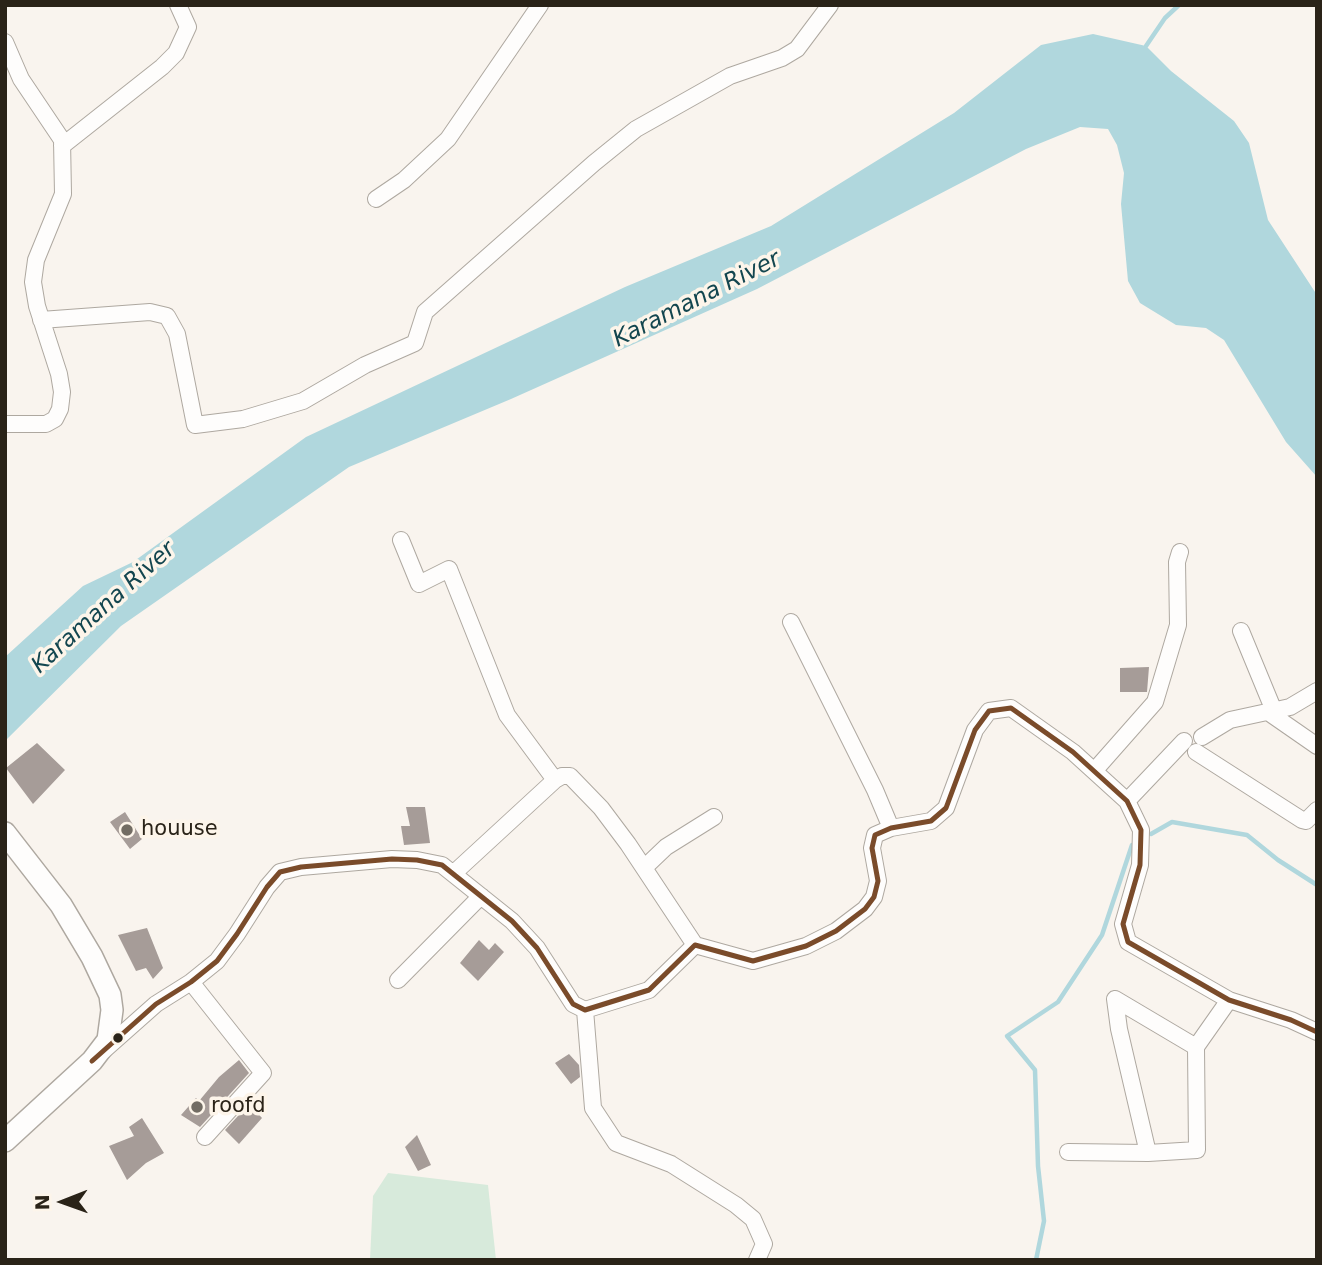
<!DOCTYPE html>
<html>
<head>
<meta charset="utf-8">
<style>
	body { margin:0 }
	#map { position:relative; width:1322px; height:1265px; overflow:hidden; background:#f9f4ee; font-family:"DejaVu Sans",sans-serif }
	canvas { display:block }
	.frame { position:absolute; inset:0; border:7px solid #2a2318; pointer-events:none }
	.north { position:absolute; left:28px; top:1167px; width:70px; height:70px; -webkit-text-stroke:5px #fdf5ea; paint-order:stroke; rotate:269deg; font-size:19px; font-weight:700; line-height:28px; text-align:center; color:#2a2318 }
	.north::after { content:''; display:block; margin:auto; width:24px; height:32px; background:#2a2318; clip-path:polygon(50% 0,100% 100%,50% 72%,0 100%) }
</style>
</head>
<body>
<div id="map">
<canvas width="1322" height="1265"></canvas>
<div class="frame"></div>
<div class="north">N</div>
</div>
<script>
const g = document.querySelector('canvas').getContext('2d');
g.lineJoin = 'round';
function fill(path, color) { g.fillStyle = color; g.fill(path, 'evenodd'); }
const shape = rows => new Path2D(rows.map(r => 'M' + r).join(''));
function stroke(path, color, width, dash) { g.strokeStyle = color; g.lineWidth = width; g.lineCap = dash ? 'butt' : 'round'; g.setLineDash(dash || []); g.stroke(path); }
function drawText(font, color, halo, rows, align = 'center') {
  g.font = font + ' "DejaVu Sans",sans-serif'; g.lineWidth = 7; g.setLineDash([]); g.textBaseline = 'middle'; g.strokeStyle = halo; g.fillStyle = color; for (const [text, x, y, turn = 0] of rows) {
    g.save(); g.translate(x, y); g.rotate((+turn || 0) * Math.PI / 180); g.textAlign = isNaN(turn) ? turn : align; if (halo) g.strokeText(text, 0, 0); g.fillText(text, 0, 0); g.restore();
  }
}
fill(shape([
	[388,1173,488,1185,496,1260,370,1260,373,1196]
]), '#d7eadb');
fill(shape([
	[1093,34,1146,46,1171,71,1234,121,1249,143,1268,220,1317,295,1317,477,1286,442,1224,340,1206,328,1176,325,1140,303,1128,281,1121,204,1124,173,1117,145,1108,129,1080,127,1026,149,757,289,511,399,349,467,121,626,5,741,5,657,83,586,133,562,306,437,625,287,771,226,954,113,1041,45]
]), '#b0d7dd');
stroke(shape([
	[1146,46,1165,18,1179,5],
	[1151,834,1172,822,1247,835,1278,860,1317,885],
	[1036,1260,1044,1221,1038,1166,1035,1070,1007,1036,1058,1002,1102,935,1132,845]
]), '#b0d7dd', 4.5);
fill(shape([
	[1149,667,1147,692,1120,692,1120,668],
	[37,743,65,770,33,804,6,768],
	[406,807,425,807,430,843,404,845,401,826,410,826],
	[125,812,142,839,130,849,110,822],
	[147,928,163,968,153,979,146,968,136,971,118,935],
	[479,940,489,950,495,943,504,952,478,981,460,963],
	[569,1054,579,1065,580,1077,571,1084,555,1063],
	[239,1060,249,1073,200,1127,181,1115,196,1098,199,1101,219,1077],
	[249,1104,262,1118,239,1144,225,1130],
	[142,1118,164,1153,146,1163,127,1180,109,1146,134,1136,129,1127],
	[417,1135,431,1165,418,1171,405,1147]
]), '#a69c98');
const minor = shape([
	[5,42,21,79,62,140,63,194,36,260,33,282,37,306,59,374,62,392,60,409,55,419,46,424,5,424],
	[62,146,162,67,176,53,188,27,178,5],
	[376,199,404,180,448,139,540,5],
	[41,320,150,312,167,316,177,334,195,425,243,419,303,401,365,365,415,343,425,312,594,163,636,129,730,76,782,58,797,49,830,5],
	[401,540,419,584,449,569,507,715,555,780],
	[791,622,875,790,891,828],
	[1241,631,1274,711],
	[1268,712,1317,746],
	[1202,737,1230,720,1290,707,1317,691],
	[1196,752,1302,820,1306,821,1317,810],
	[1095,770,1155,702,1178,625,1177,562,1180,552],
	[1127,801,1184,741],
	[644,868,666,847,714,817],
	[454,873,555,780,562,776,570,776,601,808,628,844,695,945],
	[398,980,481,896],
	[191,982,263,1073,205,1137],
	[585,1010,593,1108,616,1143,671,1164,736,1205,753,1219,764,1244,757,1260],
	[103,1051,156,1004,191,982,217,961,237,934,267,887,280,872,301,867,392,859,417,860,442,865,512,921,537,948,573,1004,585,1010,649,990,695,945,753,961,806,946,836,931,865,909,874,897,878,881,872,848,875,835,891,828,931,821,946,808,975,730,989,711,1011,708,1073,752,1127,801,1141,830,1140,865,1123,924,1128,942,1229,1000,1291,1020,1317,1032],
	[1068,1152,1148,1153,1197,1150,1196,1047,1229,1000],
	[1148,1153,1119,1029,1115,999,1196,1047]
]);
const major = shape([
	[5,833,61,905,92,957,110,995,112,1010,108,1040,92,1061,5,1141]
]);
stroke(minor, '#aea8a0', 18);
stroke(major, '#aea8a0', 24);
stroke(minor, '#fefdfc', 16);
stroke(major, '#fefdfc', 21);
stroke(shape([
	[92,1061,156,1004,191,982,217,961,237,934,267,887,280,872,301,867,392,859,417,860,442,865,512,921,537,948,573,1004,585,1010,649,990,695,945,753,961,806,946,836,931,865,909,874,897,878,881,872,848,875,835,891,828,931,821,946,808,975,730,989,711,1011,708,1073,752,1127,801,1141,830,1140,865,1123,924,1128,942,1229,1000,1291,1020,1317,1032]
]), '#7a4b2a', 5);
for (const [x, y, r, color] of [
	[127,830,7,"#726c63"],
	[118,1038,6,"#2a2318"],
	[197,1107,7,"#726c63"]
]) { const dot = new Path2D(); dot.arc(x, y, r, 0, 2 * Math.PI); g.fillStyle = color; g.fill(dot); stroke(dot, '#fdf5ea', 2.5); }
drawText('21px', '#2a2318', '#fdf5ea', [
	["houuse",141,830],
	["roofd",211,1107]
], 'left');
drawText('italic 23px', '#13464f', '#fdf5ea', [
	["Karamana River",697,300,-27],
	["Karamana River",104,608,-42]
]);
</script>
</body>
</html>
